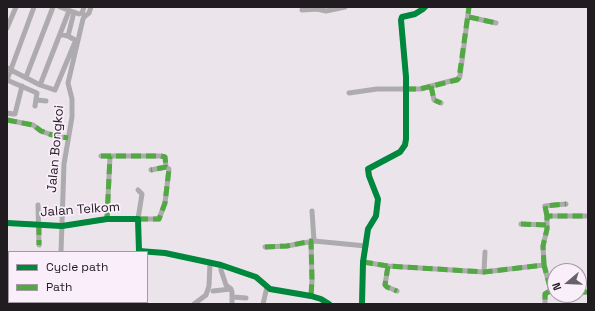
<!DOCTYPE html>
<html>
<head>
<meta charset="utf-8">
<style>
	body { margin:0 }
	#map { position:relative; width:595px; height:311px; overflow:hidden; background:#ebe4eb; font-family:"Space Grotesk",sans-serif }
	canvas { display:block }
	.frame { position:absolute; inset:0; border:8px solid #201c20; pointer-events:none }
	.legend { position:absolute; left:8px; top:251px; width:140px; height:52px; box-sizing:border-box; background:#fbeefb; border:1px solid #a39aa3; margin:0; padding:5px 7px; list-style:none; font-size:12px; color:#201c20 }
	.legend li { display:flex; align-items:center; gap:8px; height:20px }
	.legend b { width:20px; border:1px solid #a39aa3 }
	.north { position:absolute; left:547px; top:263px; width:40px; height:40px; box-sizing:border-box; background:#fbeefb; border:1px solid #a39aa3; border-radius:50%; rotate:251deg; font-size:11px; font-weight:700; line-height:16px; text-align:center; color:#201c20 }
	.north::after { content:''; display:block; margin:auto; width:14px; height:18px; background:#676267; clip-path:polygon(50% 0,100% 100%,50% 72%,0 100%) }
</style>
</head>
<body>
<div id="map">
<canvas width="595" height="311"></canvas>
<div class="frame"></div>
<ul class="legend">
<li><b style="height:5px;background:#00873e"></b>Cycle path</li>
<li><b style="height:5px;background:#52a943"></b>Path</li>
</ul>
<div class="north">N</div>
</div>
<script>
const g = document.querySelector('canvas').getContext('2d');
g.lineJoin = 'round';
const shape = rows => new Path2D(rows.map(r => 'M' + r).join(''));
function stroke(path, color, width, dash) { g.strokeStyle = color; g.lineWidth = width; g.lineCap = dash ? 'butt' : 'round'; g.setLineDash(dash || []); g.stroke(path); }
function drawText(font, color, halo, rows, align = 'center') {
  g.font = font + ' "Space Grotesk",sans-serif'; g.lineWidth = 3.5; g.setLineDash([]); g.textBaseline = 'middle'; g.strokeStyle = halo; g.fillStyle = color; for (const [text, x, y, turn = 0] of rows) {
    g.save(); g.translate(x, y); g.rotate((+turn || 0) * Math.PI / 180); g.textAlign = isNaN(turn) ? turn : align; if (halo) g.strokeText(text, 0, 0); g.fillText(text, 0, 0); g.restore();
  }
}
stroke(shape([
	[60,7,79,14,82,13,84,7],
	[302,10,317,9,326,11,345,7],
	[469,17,496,23],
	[7,28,16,7],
	[68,36,74,12],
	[7,68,40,85,55,90,75,42,75,40,68,36,60,34],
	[26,77,53,7],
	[7,80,34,7],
	[7,80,37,93,35,106],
	[40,85,69,11],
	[431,86,434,100,441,103],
	[349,93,377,89,420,89,458,79,460,76,469,7],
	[37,100,46,101],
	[7,113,13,114,15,114,22,86],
	[7,120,33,125,41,131,52,135,68,138],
	[101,156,161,156,165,157,166,167],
	[138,190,142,194,138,219,159,219,165,203,169,169,166,167,151,170],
	[38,205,39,245],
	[312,211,314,241],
	[547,216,545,206,566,204],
	[107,219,110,156],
	[7,223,62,226,107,219,138,219,139,251,165,253,221,265,256,277,270,289,311,296,321,299,329,304],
	[521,224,547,225],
	[311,241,312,280,311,296],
	[265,247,287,246,314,241,366,246],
	[61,252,64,164,72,117,72,99,68,83,83,19,84,17,89,13,91,7],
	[363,262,388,266,484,272,544,265,550,287,550,291,545,294,545,304],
	[221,265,221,270,226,285,231,289,232,292,232,304],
	[544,265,543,246,547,229,547,216,588,216],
	[388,266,385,285,387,287,397,291],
	[484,272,485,252],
	[213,291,231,289],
	[579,292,588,292],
	[233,297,246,298],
	[64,302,64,304],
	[13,304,18,302,21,304],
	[194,304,206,295,209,286,210,263],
	[263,304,267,287],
	[362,304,363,262,368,229,376,216,378,199,369,176,368,169,400,152,405,145,406,139,406,77,401,20,402,17,415,14,423,9,425,7]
]), '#adabad', 5);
stroke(shape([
	[469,17,496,23],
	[431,86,434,100,441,103],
	[406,89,420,89,457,80,459,78,469,7],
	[7,120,33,125,41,131,52,135,68,138],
	[101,156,161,156,165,157,166,167],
	[547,216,545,206,566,204],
	[107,219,110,156],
	[138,219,159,219,165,203,169,169,166,167,151,170],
	[521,224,547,225],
	[39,225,39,245],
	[265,247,287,246,311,241,312,280,311,296],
	[363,262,388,266,484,272,544,265,550,287,550,291,545,294,545,304],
	[544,265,543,246,547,229,547,216,588,216],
	[388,266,385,285,387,287,397,291],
	[579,292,588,292]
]), '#52a943', 5, [10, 5]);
stroke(shape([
	[7,223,62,226,107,219,138,219,139,251,165,253,221,265,256,277,270,289,311,296,321,299,329,304],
	[362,304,363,262,368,229,376,216,378,199,369,176,368,169,400,152,405,145,406,139,406,77,401,20,402,17,415,14,423,9,425,7]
]), '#00873e', 6);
drawText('13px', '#201c20', '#fbeefb', [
	["Jalan Bongkoi",56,149,-85],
	["Jalan Telkom",80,210,-4]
]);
</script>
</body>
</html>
